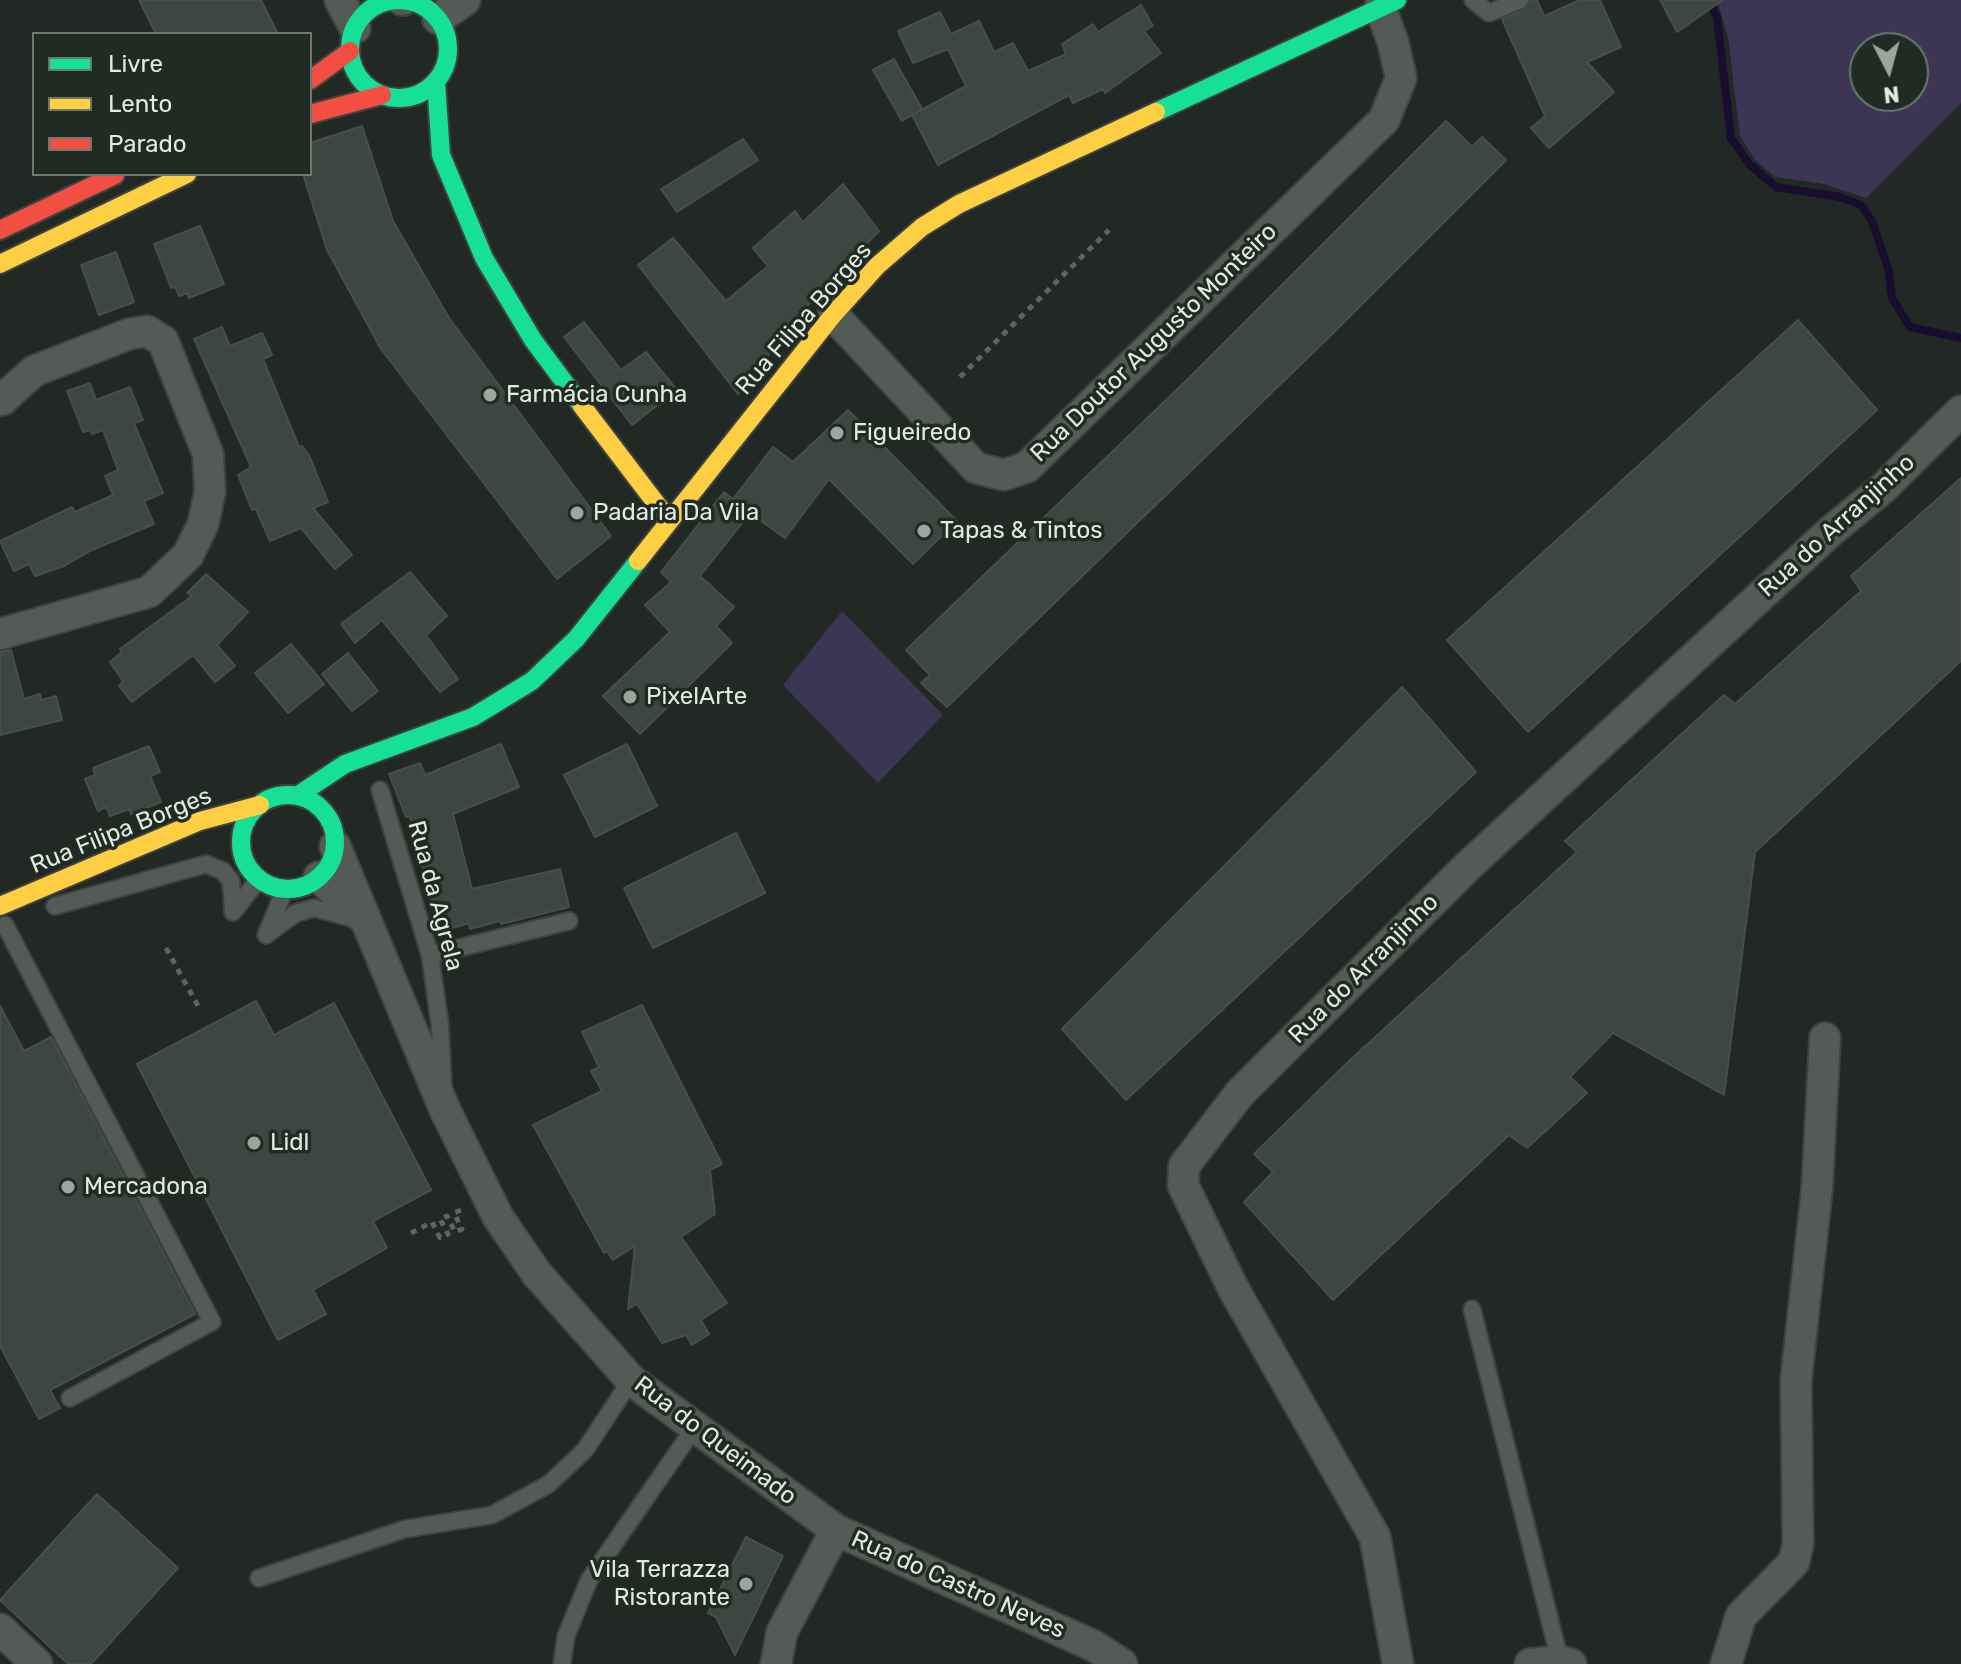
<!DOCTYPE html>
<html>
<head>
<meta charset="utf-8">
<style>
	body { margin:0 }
	#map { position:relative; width:1961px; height:1664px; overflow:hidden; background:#222824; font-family:Rubik,sans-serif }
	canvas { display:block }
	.legend { position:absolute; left:32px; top:32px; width:280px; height:144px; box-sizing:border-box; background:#1f2b23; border:2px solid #6d7770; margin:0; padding:10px 14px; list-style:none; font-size:24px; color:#e1e9e3 }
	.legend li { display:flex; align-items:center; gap:16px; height:40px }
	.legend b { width:40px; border:2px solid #6d7770 }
	.north { position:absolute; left:1849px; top:32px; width:80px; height:80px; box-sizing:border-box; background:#1f2b23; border:2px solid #6d7770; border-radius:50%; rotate:174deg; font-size:22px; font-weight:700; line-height:32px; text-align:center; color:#e1e9e3 }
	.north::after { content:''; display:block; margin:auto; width:28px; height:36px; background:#9ea5a0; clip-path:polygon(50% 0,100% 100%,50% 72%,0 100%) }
</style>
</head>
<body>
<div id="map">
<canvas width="1961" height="1664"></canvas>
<ul class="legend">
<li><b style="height:10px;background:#16e098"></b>Livre</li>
<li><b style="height:10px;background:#ffcf43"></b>Lento</li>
<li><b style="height:10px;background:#f24e42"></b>Parado</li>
</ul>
<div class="north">N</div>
</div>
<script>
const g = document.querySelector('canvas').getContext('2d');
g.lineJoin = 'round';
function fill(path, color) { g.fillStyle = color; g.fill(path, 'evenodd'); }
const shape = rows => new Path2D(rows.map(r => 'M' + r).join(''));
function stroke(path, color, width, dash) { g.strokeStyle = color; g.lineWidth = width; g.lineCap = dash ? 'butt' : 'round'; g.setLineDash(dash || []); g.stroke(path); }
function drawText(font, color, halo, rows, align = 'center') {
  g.font = font + ' Rubik,sans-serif'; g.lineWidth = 7; g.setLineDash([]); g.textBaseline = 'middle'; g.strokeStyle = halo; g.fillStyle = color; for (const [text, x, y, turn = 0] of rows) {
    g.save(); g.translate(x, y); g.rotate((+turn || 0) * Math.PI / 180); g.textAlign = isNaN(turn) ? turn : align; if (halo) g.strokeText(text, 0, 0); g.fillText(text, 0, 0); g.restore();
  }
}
fill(shape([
	[1717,0,1961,0,1961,103,1866,198,1824,184,1775,177,1755,160,1740,136,1728,37],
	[1865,48,1913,48,1913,96,1865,96],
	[842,611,943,715,878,783,783,685]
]), '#3c3554');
stroke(shape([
	[1708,0,1717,17,1731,138,1750,165,1776,187,1840,197,1861,205,1872,221,1888,268,1892,298,1910,327,1961,338]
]), '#180d2f', 8);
const building = shape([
	[139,0,261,0,278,34,156,34,139,0],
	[1531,0,1537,0,1544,16,1580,0,1600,0,1621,47,1587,62,1614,92,1549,148,1531,128,1545,116,1502,19,1525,10,1531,0],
	[1660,0,1723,0,1677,32,1660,0],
	[1141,5,1153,26,1144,31,1161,53,1105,93,1103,89,1073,103,1069,95,938,165,912,115,966,86,948,49,913,63,898,31,940,12,951,34,979,21,994,52,1013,43,1028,71,1066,54,1062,44,1093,24,1098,32,1141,5],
	[894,59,922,109,902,121,873,70,894,59],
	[1446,121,1472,147,1482,137,1506,160,1326,340,947,707,921,683,930,675,906,650,1190,377,1446,121],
	[362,126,393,221,449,318,611,536,557,579,381,349,327,250,303,174,310,174,310,143,362,126],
	[743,139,758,160,677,212,661,189,743,139],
	[843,184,879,231,814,298,738,394,638,265,673,238,726,301,768,266,753,248,795,211,803,222,843,184],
	[200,226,224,284,189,298,187,293,179,296,175,287,171,288,154,244,200,226],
	[116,252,134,302,99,315,81,265,116,252],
	[1798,320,1877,410,1528,732,1447,640,1798,320],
	[584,322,621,370,646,352,677,390,632,425,564,337,584,322],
	[222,327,230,346,262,333,272,355,263,359,299,447,302,446,309,455,328,502,313,508,352,555,335,569,301,528,270,541,256,509,252,510,238,475,251,467,194,339,222,327],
	[90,383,96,400,130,387,143,420,134,423,163,493,144,501,154,524,92,550,64,566,35,576,29,564,14,571,0,541,72,507,75,512,113,495,105,476,118,470,103,430,92,434,90,430,83,432,67,391,90,383],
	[848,410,957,521,913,564,829,479,785,538,750,513,700,576,734,607,716,626,732,643,640,734,603,696,670,632,645,605,671,582,661,572,724,492,733,499,773,447,793,462,848,410],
	[1961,478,1961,661,1755,852,1724,1095,1613,1033,1570,1077,1587,1093,1527,1148,1509,1135,1333,1300,1244,1202,1273,1172,1254,1154,1348,1062,1577,852,1565,841,1724,695,1735,704,1861,591,1851,576,1961,478],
	[410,572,447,616,426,635,458,679,440,692,382,620,355,643,341,624,410,572],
	[206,574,248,612,217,645,235,666,215,682,193,655,132,702,119,686,123,681,110,662,122,652,120,649,192,596,187,593,206,574],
	[291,644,324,684,288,713,255,673,291,644],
	[11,650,24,699,40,694,41,700,56,696,62,720,0,735,0,652,11,650],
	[348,653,378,691,352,711,322,674,348,653],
	[1402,687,1476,772,1126,1100,1062,1029,1402,687],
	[501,744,519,787,453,814,472,889,560,869,569,907,501,924,500,921,470,929,469,923,446,930,441,914,435,916,410,816,406,817,389,774,420,763,425,775,501,744],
	[627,744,657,806,595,837,564,775,627,744],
	[149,746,160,772,150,776,161,802,131,814,129,809,110,816,106,807,98,811,85,779,95,775,93,768,149,746],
	[736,833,765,893,653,948,624,888,736,833],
	[256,1001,274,1035,334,1003,431,1190,373,1221,387,1248,313,1290,326,1314,278,1340,137,1064,256,1001],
	[642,1005,722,1164,710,1170,715,1214,681,1237,727,1303,701,1320,709,1334,692,1345,686,1335,662,1343,637,1304,628,1309,635,1246,613,1260,607,1251,604,1253,533,1125,602,1091,591,1071,599,1067,582,1032,642,1005],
	[0,1006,24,1051,51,1037,195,1314,50,1390,60,1408,39,1419,0,1346,0,1006],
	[97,1494,178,1568,91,1664,68,1664,0,1600,97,1494],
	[746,1537,783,1556,735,1655,716,1617,708,1613,746,1537]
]);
fill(building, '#3b4740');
stroke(building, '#494e4b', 2);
const lane = shape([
	[1473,0,1489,13,1520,0],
	[380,790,430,955,440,1025,443,1085],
	[55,906,206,864,223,871,231,881,233,912],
	[233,912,259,879],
	[5,925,212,1322,70,1398],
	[267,933,285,889],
	[266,935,296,913,314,908,352,918],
	[430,955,569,921],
	[1472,1309,1560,1661],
	[259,1578,405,1529,492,1515,549,1484,585,1450,631,1380],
	[562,1664,566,1636,589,1580,695,1427]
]);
const street = shape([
	[340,0,355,28],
	[402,0,403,0],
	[438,19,465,0],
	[833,315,976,468,1004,475,1027,467,1384,120,1401,78,1393,42,1380,7],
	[0,634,149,592,188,555,203,524,210,492,208,454,163,341,147,331,129,334,34,371,2,400],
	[335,846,445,1110,498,1217,537,1274,631,1380,836,1530,1094,1646,1122,1664],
	[319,877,358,914],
	[0,1629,37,1664],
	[776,1664,782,1632,836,1530],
	[1398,1664,1375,1537,1233,1288,1183,1185,1184,1166,1240,1093,1466,868,1831,531,1882,489,1961,411],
	[1530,1664,1560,1661,1571,1664],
	[1726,1664,1741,1616,1794,1562,1798,1544,1796,1380,1817,1189,1825,1038]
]);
const fast = shape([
	'350 49a49 49 0 1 1 98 0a49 49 0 1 1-98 0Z',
	[436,82,441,155,484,258,533,340,582,406],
	[1156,112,1397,0],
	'241 842a47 47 0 1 1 94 0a47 47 0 1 1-94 0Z',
	[297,796,345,764,473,717,532,681,576,639,638,561]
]);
const slow = shape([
	[0,264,187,174],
	[582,406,668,519],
	[638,561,833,315,877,266,922,227,959,204,1156,112],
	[0,906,200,821,260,805]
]);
const jam = shape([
	[310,80,350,51],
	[310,114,382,95],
	[0,230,115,175]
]);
stroke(lane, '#3f4340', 20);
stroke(street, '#3f4340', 34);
stroke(fast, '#3f4340', 22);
stroke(slow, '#3f4340', 22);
stroke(jam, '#3f4340', 22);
stroke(shape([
	[960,377,1109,230],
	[166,948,198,1006],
	[411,1233,432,1222,440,1238,448,1234,440,1219,447,1216,455,1232,462,1229,454,1213,461,1210,463,1213]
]), '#606461', 5, [6, 6]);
stroke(lane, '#545a56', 16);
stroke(street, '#545a56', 30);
stroke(fast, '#16e098', 18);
stroke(slow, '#ffcf43', 18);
stroke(jam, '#f24e42', 18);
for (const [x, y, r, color] of [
	[490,395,8,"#9ea5a0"],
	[837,433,8,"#9ea5a0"],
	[577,513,8,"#9ea5a0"],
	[924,531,8,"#9ea5a0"],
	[630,697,8,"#9ea5a0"],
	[254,1143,8,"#9ea5a0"],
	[68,1187,8,"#9ea5a0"],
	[746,1584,8,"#9ea5a0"]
]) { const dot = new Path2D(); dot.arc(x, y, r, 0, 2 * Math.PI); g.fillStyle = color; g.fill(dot); stroke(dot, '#1f2b23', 3); }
drawText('24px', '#e1e9e3', '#1f2b23', [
	["Rua Filipa Borges",804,319,-49],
	["Rua Doutor Augusto Monteiro",1154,343,-44],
	["Rua do Arranjinho",1837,526,-42],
	["Rua Filipa Borges",121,831,-22],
	["Rua da Agrela",435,896,75],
	["Rua do Arranjinho",1364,969,-45],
	["Rua do Queimado",715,1441,37],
	["Rua do Castro Neves",958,1585,24]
]);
drawText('24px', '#e1e9e3', '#1f2b23', [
	["Farmácia Cunha",506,395],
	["Figueiredo",853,433],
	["Padaria Da Vila",593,513],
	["Tapas & Tintos",940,531],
	["PixelArte",646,697],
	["Lidl",270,1143],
	["Mercadona",84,1187],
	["Vila Terrazza",730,1570,"right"],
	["Ristorante",730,1598,"right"]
], 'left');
</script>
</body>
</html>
